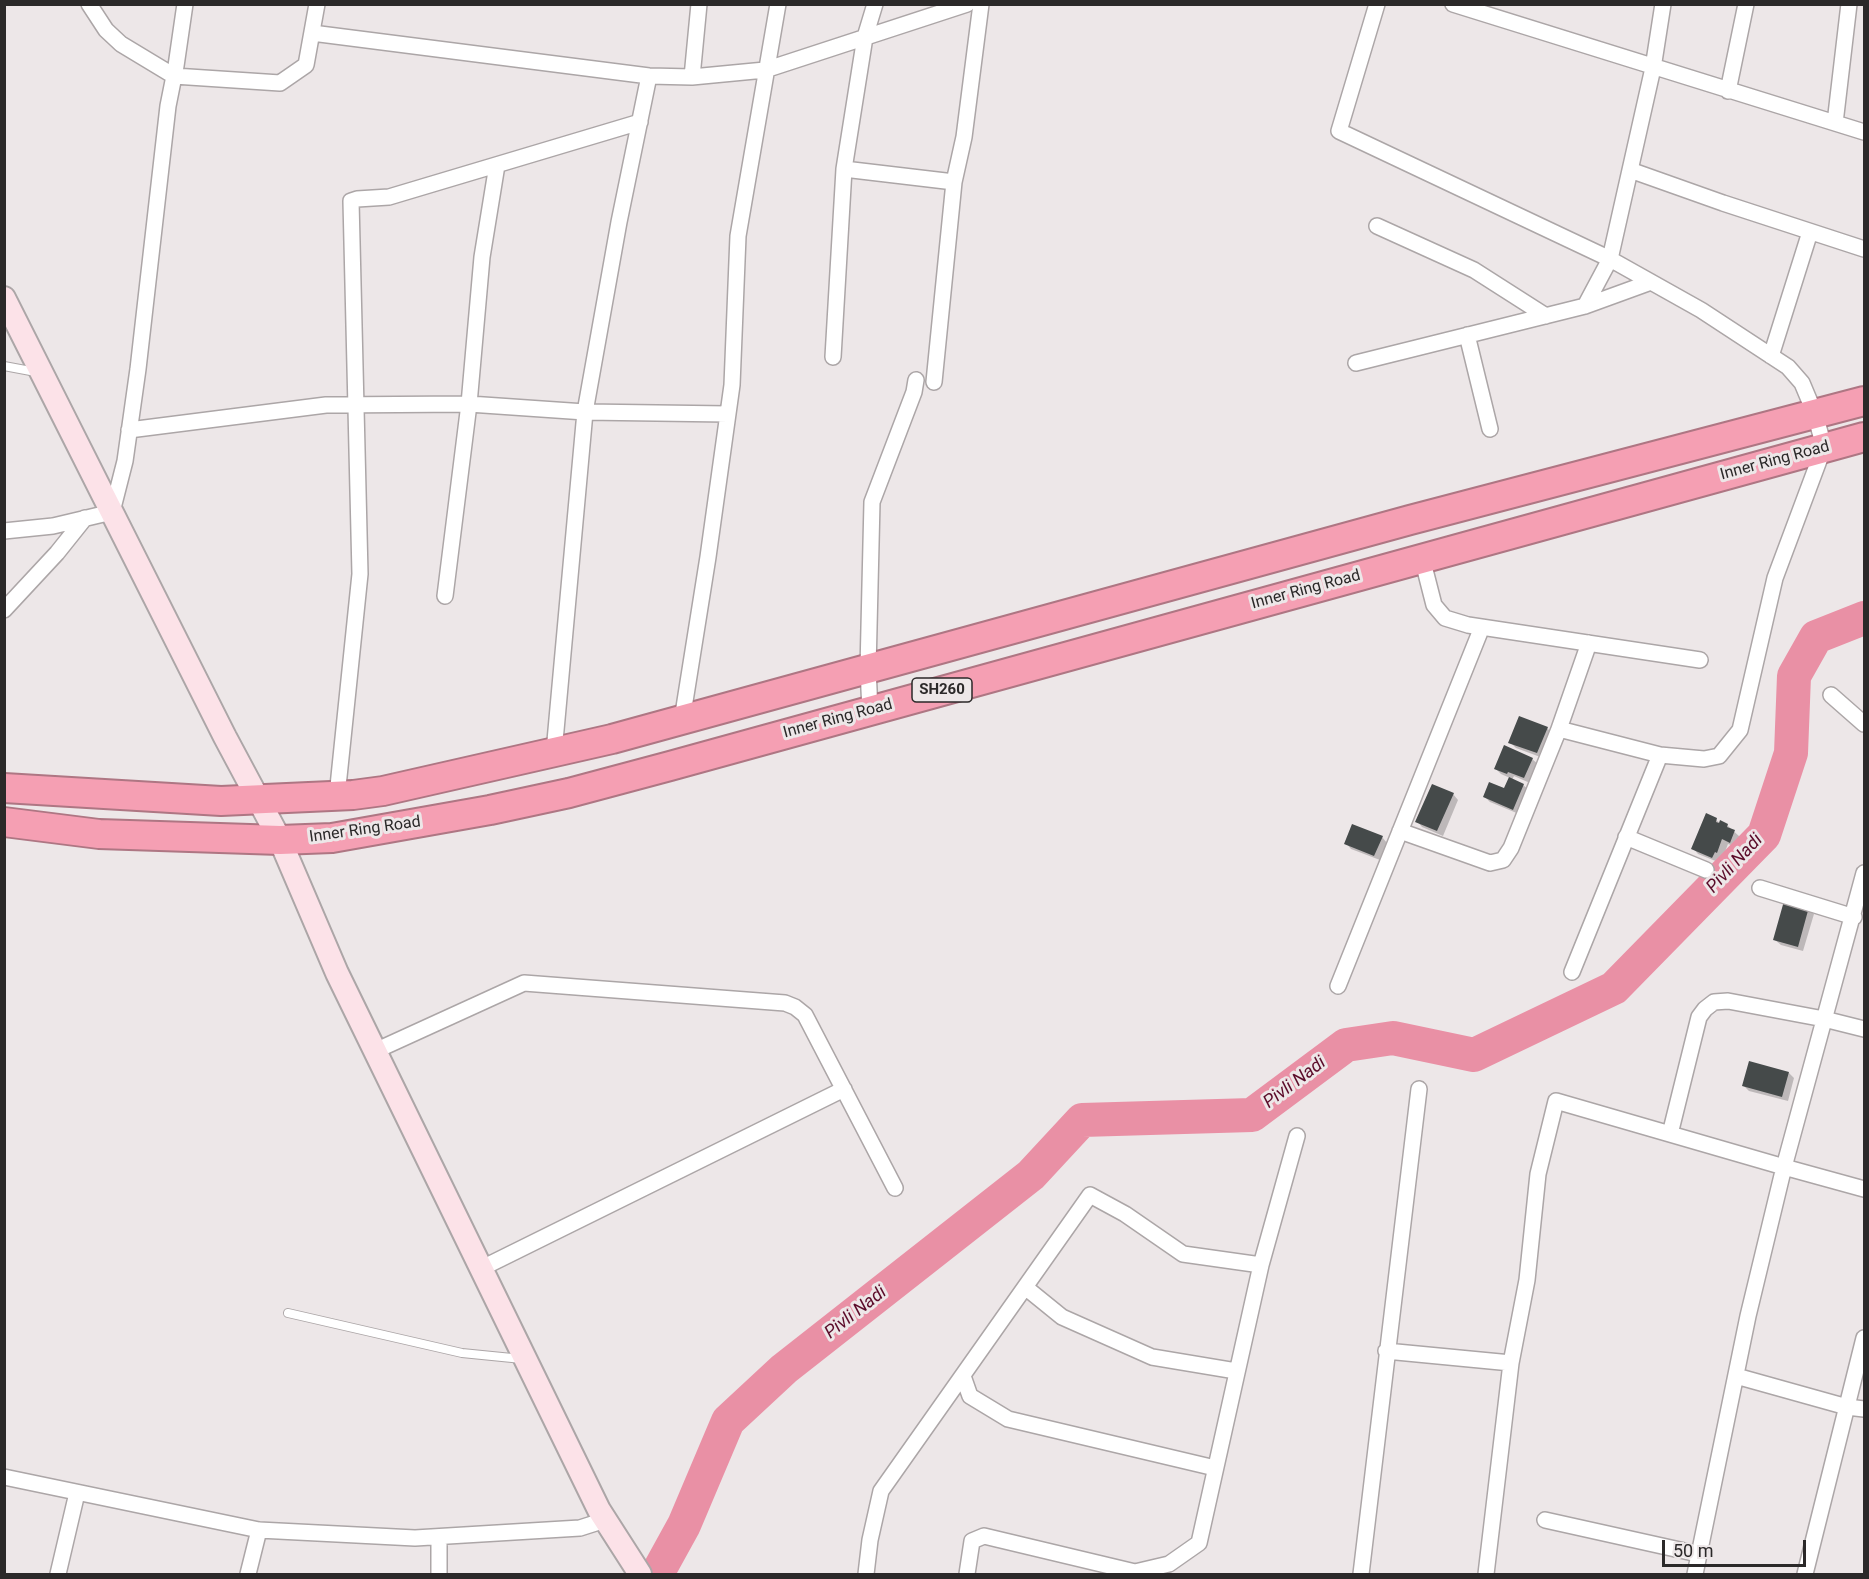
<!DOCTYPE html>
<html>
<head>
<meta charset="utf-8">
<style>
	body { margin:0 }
	#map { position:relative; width:1869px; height:1579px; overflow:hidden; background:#ede7e8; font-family:Roboto,sans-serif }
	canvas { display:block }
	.frame { position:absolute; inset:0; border:6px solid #2b2929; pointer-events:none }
	.scale { position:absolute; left:1662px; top:1540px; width:144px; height:27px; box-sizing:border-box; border:3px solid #2b2929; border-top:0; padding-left:8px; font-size:18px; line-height:21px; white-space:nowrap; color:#2b2929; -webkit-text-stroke:4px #ede7e8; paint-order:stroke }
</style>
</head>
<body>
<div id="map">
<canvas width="1869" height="1579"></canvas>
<div class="frame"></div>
<div class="scale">50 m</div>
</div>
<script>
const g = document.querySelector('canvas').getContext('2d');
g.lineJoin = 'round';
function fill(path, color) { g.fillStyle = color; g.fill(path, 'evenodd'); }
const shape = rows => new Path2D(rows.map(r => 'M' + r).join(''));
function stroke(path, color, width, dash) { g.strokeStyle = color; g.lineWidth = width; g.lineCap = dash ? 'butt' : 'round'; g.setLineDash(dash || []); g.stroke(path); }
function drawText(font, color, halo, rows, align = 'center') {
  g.font = font + ' Roboto,sans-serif'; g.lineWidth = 6; g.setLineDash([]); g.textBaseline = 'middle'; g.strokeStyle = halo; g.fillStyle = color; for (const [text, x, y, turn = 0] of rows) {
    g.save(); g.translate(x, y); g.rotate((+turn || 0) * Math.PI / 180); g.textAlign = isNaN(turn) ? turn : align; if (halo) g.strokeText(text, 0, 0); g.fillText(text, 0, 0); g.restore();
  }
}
fill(shape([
	[1547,728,1552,733,1543,758,1516,748,1510,742],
	[1532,759,1538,764,1530,783,1514,776,1512,780,1523,785,1529,790,1519,814,1490,802,1484,796,1505,790,1510,778,1501,774,1496,769],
	[1453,794,1458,800,1443,836,1422,827,1417,821],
	[1716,820,1720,823,1727,825,1740,837,1736,847,1728,844,1723,857,1720,856,1718,862,1698,854,1693,848],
	[1382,837,1387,843,1380,860,1351,849,1346,843],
	[1808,909,1814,914,1803,951,1781,945,1775,940],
	[1789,1073,1794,1078,1788,1101,1749,1091,1744,1086]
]), '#0003');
stroke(shape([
	[657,1574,684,1525,728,1421,784,1369,1031,1175,1082,1120,1252,1115,1346,1045,1393,1038,1474,1055,1614,988,1764,835,1791,753,1794,676,1816,637,1864,618]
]), '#e990a5', 34);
fill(shape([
	[1519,716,1548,727,1537,753,1508,743],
	[1504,745,1533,758,1524,778,1508,772,1507,774,1494,769],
	[1509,777,1524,784,1513,810,1483,797,1489,782,1504,788],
	[1432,784,1454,793,1437,831,1415,822],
	[1706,813,1717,818,1716,822,1719,823,1720,820,1728,824,1727,827,1735,830,1730,843,1722,839,1717,853,1715,852,1712,858,1691,849],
	[1352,824,1383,836,1374,856,1344,844],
	[1784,901,1809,907,1798,947,1773,940],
	[1749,1061,1789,1072,1782,1097,1742,1086]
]), '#454a4a');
const lane = shape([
	[4,366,36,372],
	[288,1313,462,1353,522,1359]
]);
const street = shape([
	[89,4,106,30,121,44,174,76,280,83,306,65,317,4],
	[1377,4,1339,131,1610,259,1585,306],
	[1453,4,1864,132],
	[312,33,649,76,692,77,765,70,967,4],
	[692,77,699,4],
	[1728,91,1746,4],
	[1835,123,1849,4],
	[844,169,954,182],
	[1630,170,1723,203,1864,249],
	[1377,226,1474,270,1546,316],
	[1467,335,1490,429],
	[1771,356,1810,232],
	[833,357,844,169,865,37,875,4],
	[1356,363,1585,306,1651,282],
	[934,382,954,182,964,137,981,4],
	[129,430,326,405,469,404,585,412,728,414],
	[4,531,53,526,112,512,125,461,138,369,168,106,176,66,185,4],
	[1422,558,1434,605,1445,618,1468,625,1700,660],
	[445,596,469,404,482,257,497,165],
	[4,610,57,553,85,518],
	[1831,695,1864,724],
	[870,710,868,669,872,502,914,392,916,380],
	[682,720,708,557,732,385,738,236,778,4],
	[1559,729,1589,643],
	[554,752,585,412,619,222,649,76],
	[337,796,360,574,351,201,357,199,389,197,640,122],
	[1400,831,1490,863,1503,860,1511,848,1559,729,1660,755,1704,759,1719,756,1740,730,1775,578,1824,447,1815,414,1802,383,1788,367,1701,310,1610,259,1653,68,1663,4],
	[1626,837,1706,870],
	[1864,873,1784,1167,1864,1189],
	[1760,888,1854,917],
	[1572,972,1660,755],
	[1338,986,1482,627],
	[375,1051,524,983,785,1003,795,1007,805,1015,895,1188],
	[1670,1134,1699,1017,1705,1009,1714,1002,1728,1001,1824,1019,1864,1029],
	[482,1268,844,1089],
	[1025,1287,1062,1317,1152,1357,1236,1371],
	[1386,1351,1511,1363],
	[963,1376,970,1396,1008,1419,1215,1468],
	[1736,1376,1847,1407,1864,1409],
	[4,1477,259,1530,415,1538,580,1528,605,1520],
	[1545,1520,1698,1554],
	[439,1537,439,1574],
	[58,1574,77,1493],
	[248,1574,259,1530],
	[866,1574,870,1540,881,1491,1090,1195,1125,1214,1183,1254,1261,1265],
	[967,1574,972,1541,984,1536,1135,1572,1169,1564,1199,1543,1261,1265,1297,1136],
	[1361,1574,1419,1089],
	[1486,1574,1511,1363,1527,1280,1538,1174,1556,1101,1784,1167,1748,1316,1695,1574],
	[1805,1574,1864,1338]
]);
const secondary = shape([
	[4,298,225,737,280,840,337,973,599,1510,640,1574]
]);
const highway = shape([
	[4,788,221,801,353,795,383,791,612,739,1410,520,1864,401],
	[4,822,99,834,280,840,332,838,490,810,569,793,670,766,1864,437]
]);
stroke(lane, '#aca6a7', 10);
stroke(street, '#aca6a7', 18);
stroke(secondary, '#aca6a7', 26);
stroke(highway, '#ae7683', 32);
stroke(lane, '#fff', 8);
stroke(street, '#fff', 15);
stroke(secondary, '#fce2e8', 22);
stroke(highway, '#f59fb3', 28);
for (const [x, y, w] of [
	[942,690,60]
]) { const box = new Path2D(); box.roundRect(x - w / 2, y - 12, w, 24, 4.5); g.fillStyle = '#ede7e8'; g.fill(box); stroke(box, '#2b2929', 1.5); }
drawText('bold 15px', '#2b2929', null, [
	["SH260",942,690]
]);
drawText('16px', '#2b2929', '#ede7e8', [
	["Inner Ring Road",1775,461,-15],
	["Inner Ring Road",1306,590,-15],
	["Inner Ring Road",838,719,-15],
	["Inner Ring Road",365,830,-8]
]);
drawText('italic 18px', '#5b0b29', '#ede7e8', [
	["Pivli Nadi",1735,864,-47],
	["Pivli Nadi",1295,1083,-37],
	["Pivli Nadi",856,1313,-38]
]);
</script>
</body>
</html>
